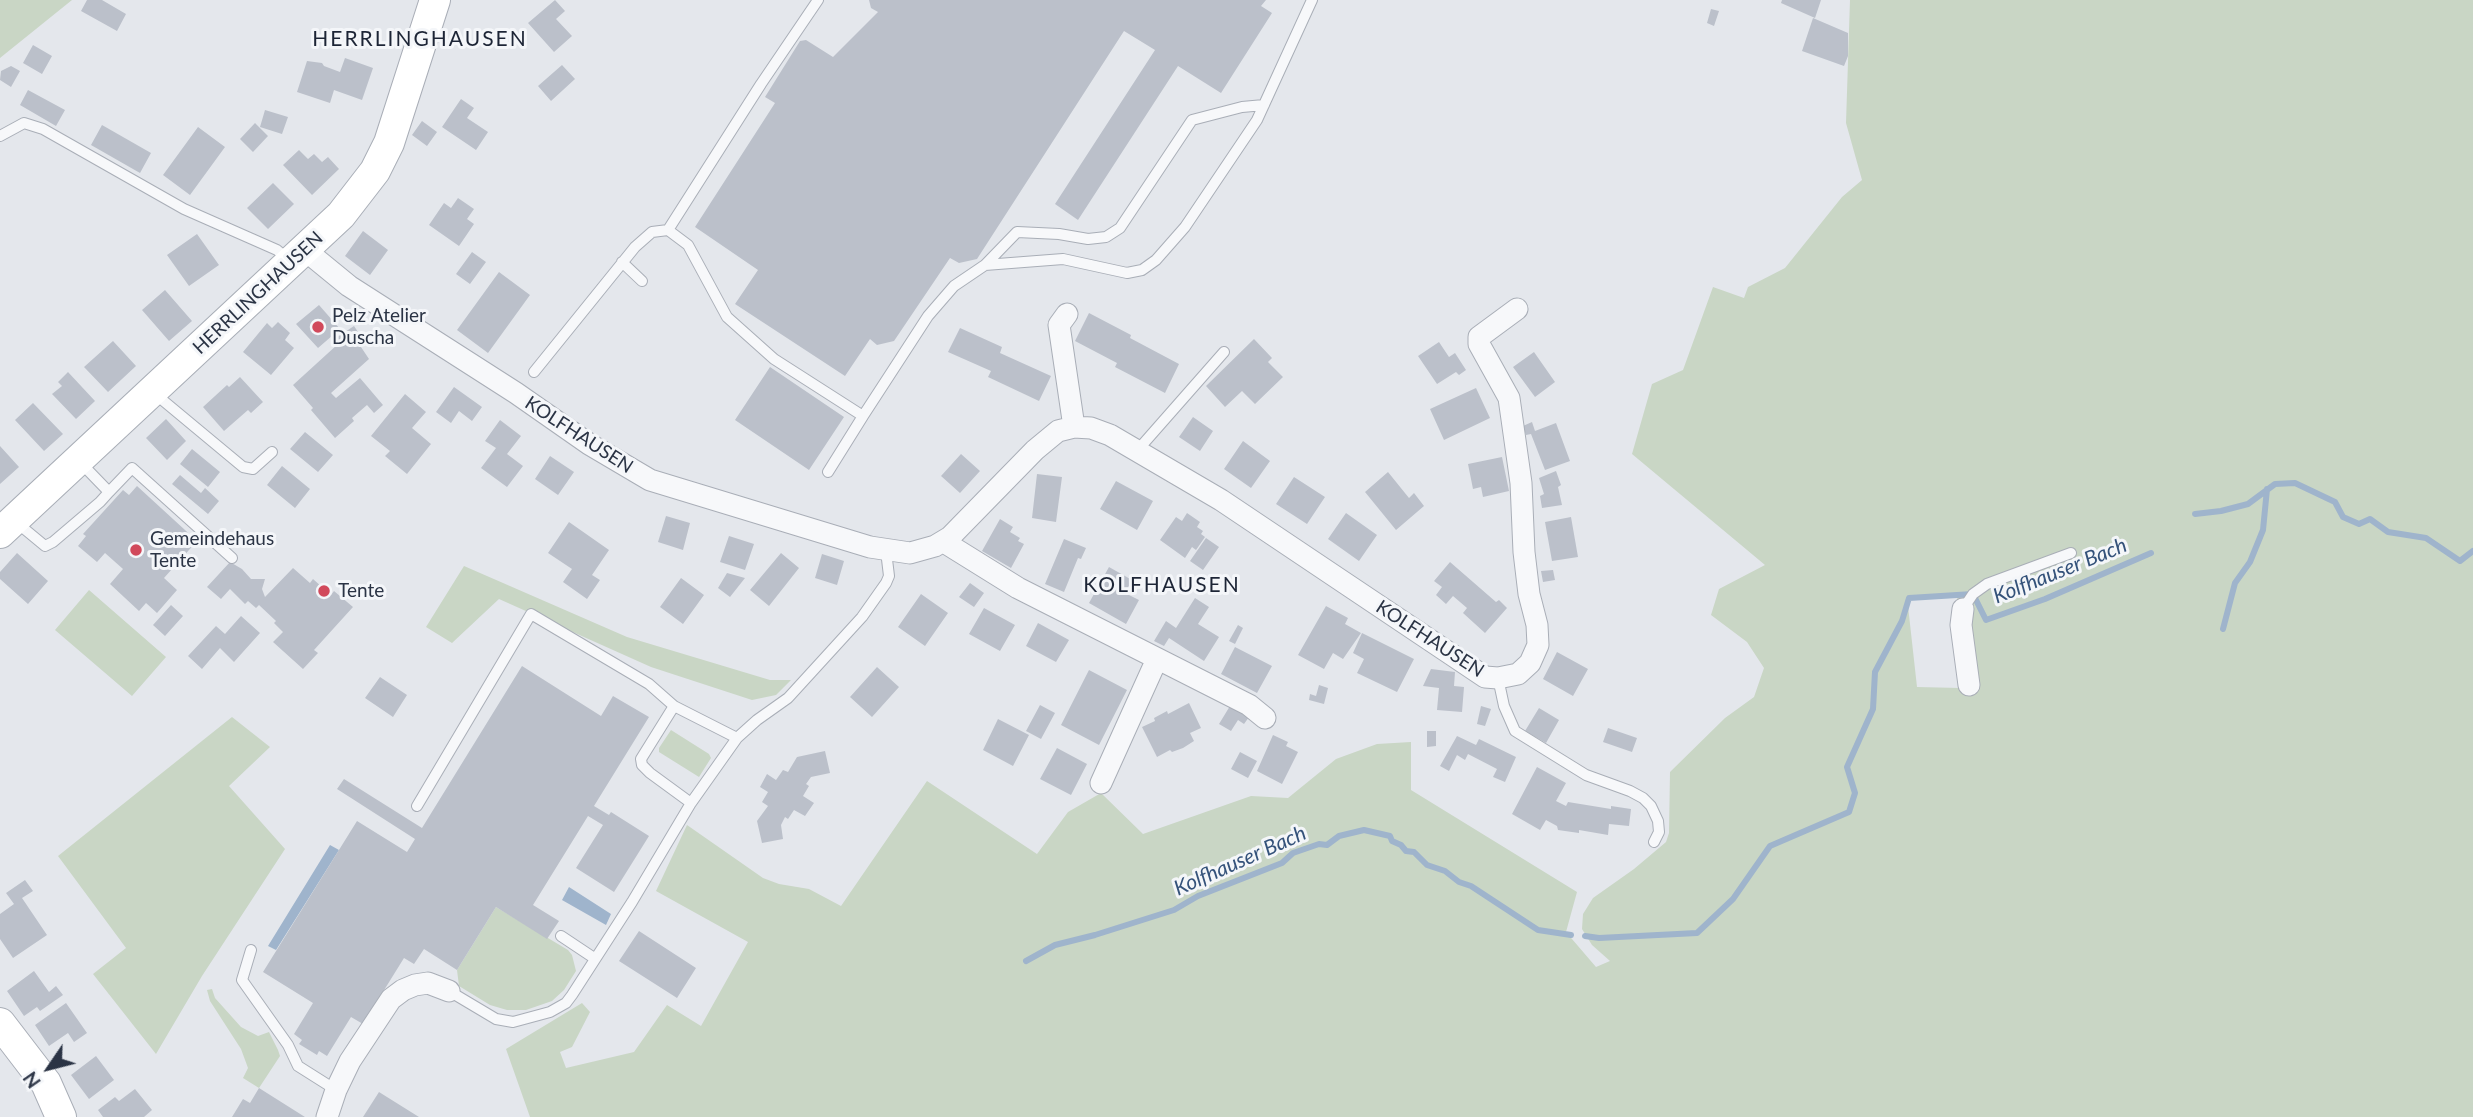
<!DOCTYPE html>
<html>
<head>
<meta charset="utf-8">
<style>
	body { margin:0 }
	#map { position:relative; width:2473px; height:1117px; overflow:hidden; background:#e4e7ec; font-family:Lato,sans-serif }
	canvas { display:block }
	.north { position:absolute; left:14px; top:1033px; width:70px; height:70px; -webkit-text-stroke:5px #f4f6f9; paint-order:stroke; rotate:235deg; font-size:19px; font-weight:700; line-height:28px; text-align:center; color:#2b3445 }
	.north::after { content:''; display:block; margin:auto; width:24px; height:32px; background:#2b3445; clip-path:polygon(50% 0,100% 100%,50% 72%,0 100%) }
</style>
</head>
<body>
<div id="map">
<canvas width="2473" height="1117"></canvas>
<div class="north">N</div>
</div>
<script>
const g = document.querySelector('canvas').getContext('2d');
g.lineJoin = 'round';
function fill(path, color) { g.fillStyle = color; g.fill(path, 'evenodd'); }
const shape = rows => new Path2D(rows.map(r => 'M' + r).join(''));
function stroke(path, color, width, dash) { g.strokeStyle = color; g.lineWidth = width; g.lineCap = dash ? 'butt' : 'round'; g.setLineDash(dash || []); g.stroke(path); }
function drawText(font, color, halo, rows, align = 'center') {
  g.font = font + ' Lato,sans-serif'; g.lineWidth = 6; g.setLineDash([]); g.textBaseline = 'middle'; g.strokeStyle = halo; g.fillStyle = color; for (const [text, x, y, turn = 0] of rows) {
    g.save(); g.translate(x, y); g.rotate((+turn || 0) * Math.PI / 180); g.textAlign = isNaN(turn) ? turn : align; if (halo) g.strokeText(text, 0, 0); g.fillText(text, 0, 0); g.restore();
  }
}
fill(shape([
	[0,0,72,0,0,58],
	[1850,0,2473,0,2473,1117,530,1117,506,1049,582,1003,590,1012,572,1047,560,1052,566,1068,634,1052,667,1005,701,1026,748,942,656,891,687,825,763,878,779,884,809,889,841,906,927,781,1037,854,1068,812,1101,793,1143,834,1251,796,1288,798,1336,759,1377,744,1411,742,1411,790,1577,892,1566,932,1596,967,1610,961,1592,945,1582,929,1583,914,1593,898,1634,869,1666,842,1669,833,1670,772,1725,718,1754,697,1764,668,1747,642,1711,615,1719,589,1765,565,1632,454,1652,384,1683,370,1713,287,1744,298,1748,287,1785,268,1842,197,1862,180,1846,123],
	[1957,593,1960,688,1917,687,1907,597],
	[464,566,627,637,770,680,791,680,776,695,752,700,651,667,499,599,452,643,426,627],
	[89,590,166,657,132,696,55,630],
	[232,717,270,747,229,786,285,849,202,976,156,1054,93,974,126,948,58,856],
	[671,730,709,754,711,758,699,777,659,752,659,748],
	[496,907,568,950,572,955,576,971,564,990,552,1001,526,1010,507,1010,490,1005,459,986,457,970],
	[212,989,215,998,241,1027,258,1036,269,1032,278,1050,280,1056,259,1088,243,1078,248,1068,241,1049,210,1001,207,990]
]), '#c9d6c5');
fill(shape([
	[330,845,339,850,276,950,268,946],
	[569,887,611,914,606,925,562,900]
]), '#9fb4cc');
stroke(shape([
	[2195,514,2221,511,2248,504,2275,484,2295,483,2335,502,2343,517,2359,524,2370,519,2388,532,2426,538,2460,561,2473,551],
	[2223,629,2235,583,2250,562,2263,530,2267,489],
	[1585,936,1599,938,1697,933,1733,899,1770,846,1849,812,1855,793,1847,767,1873,709,1875,672,1902,621,1909,598,1973,594,1986,620,2045,599,2151,553],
	[1026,961,1055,945,1095,935,1174,910,1198,896,1282,863,1293,853,1319,844,1327,845,1339,836,1364,830,1390,836,1392,841,1401,845,1406,851,1414,852,1427,865,1445,871,1459,882,1471,886,1538,930,1571,935]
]), '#9fb4cc', 6);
fill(shape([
	[87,0,102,0,126,14,117,31,81,11],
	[555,0,565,11,556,19,572,36,554,52,528,23],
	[869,0,1266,0,1261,6,1272,13,1221,93,1178,66,1078,220,1055,204,1155,50,1124,31,977,259,959,263,950,258,894,341,877,345,870,339,845,376,735,304,758,270,695,227,775,103,765,97,800,41,806,40,833,57,878,12,871,8],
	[1782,0,1821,0,1815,18,1781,3],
	[1711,9,1719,11,1714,26,1707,23],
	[1813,18,1848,33,1848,56,1844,66,1802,51],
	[33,45,52,56,42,74,23,63],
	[345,58,373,68,362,100,334,90,330,103,297,92,307,61,322,63,324,66,340,72],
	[562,65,575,79,551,101,538,86],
	[11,66,20,71,11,87,0,80,1,71],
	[28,90,65,110,56,126,20,105],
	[461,99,474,108,467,118,488,132,476,150,442,127],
	[265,110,288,117,282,134,260,127],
	[422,121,437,132,427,146,412,135],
	[255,123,268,136,253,152,240,139],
	[102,125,151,153,140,173,91,145],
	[198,127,225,147,190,195,163,175],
	[299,150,308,159,314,154,322,162,328,157,339,169,312,195,283,165],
	[273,183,294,204,268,229,247,208],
	[458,198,474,209,467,219,474,224,459,246,429,225,444,203,451,208],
	[363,231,388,250,370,275,345,256],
	[197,234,219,265,189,286,167,255],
	[472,252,486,262,470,284,456,274],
	[499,272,530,295,488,353,457,330],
	[165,290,192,321,169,341,142,310],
	[319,305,340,329,318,348,296,324],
	[1089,313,1131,335,1130,338,1179,364,1165,393,1115,367,1117,363,1075,341],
	[278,322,290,333,285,340,294,348,271,375,243,352,267,323,272,328],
	[354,326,362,338,357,341,369,359,331,393,336,398,360,378,383,405,374,413,367,405,352,418,354,421,335,438,311,410,313,408,293,385,338,344,336,338],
	[960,328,1002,347,1000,353,1051,376,1039,401,988,377,991,371,948,352],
	[1254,339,1272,358,1268,362,1283,377,1255,404,1242,391,1225,407,1206,386],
	[113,341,136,366,108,392,84,367],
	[1439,342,1449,357,1455,353,1466,370,1459,375,1456,372,1437,384,1418,356],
	[1534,352,1555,382,1535,397,1513,367],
	[770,367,844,417,809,470,735,420],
	[68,372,95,401,76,419,52,394,62,386,58,382],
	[240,377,263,402,251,413,248,410,224,431,203,407,227,385,229,387],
	[454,387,482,407,472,421,459,411,451,423,436,412],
	[1476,388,1490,418,1444,440,1430,409],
	[405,394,426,412,412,428,431,444,407,474,385,456,390,451,371,436],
	[33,403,63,434,44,451,15,420],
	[1193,417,1213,431,1200,451,1179,437],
	[166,419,186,441,167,460,146,438],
	[500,420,521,436,507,454,523,466,507,487,481,468,496,448,485,441],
	[1532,422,1535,431,1556,423,1570,461,1545,470,1531,434,1526,435,1523,426],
	[305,432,333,455,318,472,290,449],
	[1243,441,1270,461,1251,488,1224,469],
	[0,446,19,467,0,484],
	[192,449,220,472,208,487,180,464],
	[961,454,980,471,960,493,941,476],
	[550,456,574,472,558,495,535,479],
	[1502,457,1509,491,1483,497,1481,487,1473,489,1468,464],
	[282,466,310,489,295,508,267,485],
	[1556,471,1561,485,1558,487,1562,505,1542,508,1540,496,1544,494,1539,478],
	[1388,472,1409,498,1414,493,1424,506,1396,530,1365,492],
	[1037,474,1062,477,1056,522,1032,518],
	[180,475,201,493,205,488,219,501,208,514,172,484],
	[1294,477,1325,497,1307,524,1276,504],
	[1116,481,1153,501,1137,530,1100,509],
	[137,486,197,541,164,578,177,590,157,613,146,603,139,611,110,584,123,569,105,553,97,562,78,546,86,536,83,534,123,490,129,495],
	[1187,513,1200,522,1197,527,1203,531,1201,534,1205,537,1196,550,1192,547,1185,558,1160,540,1176,517,1182,521],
	[1346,513,1377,535,1359,561,1328,539],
	[666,516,690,523,683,550,658,542],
	[1571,517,1578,557,1552,561,1545,522],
	[1000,519,1013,527,1010,532,1020,538,1018,541,1024,544,1011,568,982,551],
	[569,522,609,550,592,575,600,580,587,599,563,582,572,569,548,553],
	[729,536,754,544,745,570,720,562],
	[1206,538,1219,547,1203,570,1190,561],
	[1064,539,1086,548,1081,559,1078,558,1064,592,1045,584],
	[17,553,48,581,28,604,0,579,0,572],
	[781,553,799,568,769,606,750,590],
	[822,554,844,561,837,585,815,578],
	[230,562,242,569,251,579,265,579,262,589,265,597,293,568,310,583,313,579,331,595,334,591,353,607,314,650,318,653,303,669,273,642,283,632,274,623,276,621,259,605,256,608,248,601,245,604,230,589,221,599,207,587],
	[1450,562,1496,602,1499,600,1507,608,1485,633,1463,613,1467,608,1453,596,1446,604,1436,595,1442,587,1434,581],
	[1109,567,1132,580,1125,593,1139,600,1126,624,1089,603],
	[1553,570,1555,580,1543,582,1541,571],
	[727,573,745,578,730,597,718,588],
	[681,578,704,595,683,624,660,607],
	[970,583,984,593,974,607,959,597],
	[921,594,948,613,925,646,898,627],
	[1195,598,1209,607,1198,624,1219,637,1204,661,1169,638,1164,646,1154,641,1166,621,1176,628],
	[171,605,183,616,165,636,153,625],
	[1326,606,1348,618,1345,624,1361,633,1343,659,1333,653,1324,669,1298,655],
	[984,608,1015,625,1000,651,969,634],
	[241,616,260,633,234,662,220,648,202,669,188,656,216,626,225,634],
	[1038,623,1069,640,1056,662,1026,646],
	[1238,625,1243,628,1235,644,1229,641],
	[1362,633,1414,659,1397,692,1357,673,1364,659,1353,653],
	[1235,647,1272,666,1257,693,1221,674],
	[1557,652,1588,669,1573,696,1543,679],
	[522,666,601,716,613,696,649,717,594,806,609,815,611,812,649,836,614,892,576,868,603,825,588,816,533,905,559,921,547,939,496,907,457,970,424,949,414,964,404,958,363,1024,351,1017,327,1056,319,1051,317,1055,299,1044,302,1040,294,1034,313,1003,263,972,357,821,407,852,415,839,337,789,344,779,422,828],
	[877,667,899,687,872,717,850,697],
	[1431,669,1455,672,1454,686,1464,687,1462,712,1437,710,1439,688,1423,686],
	[1089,670,1127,690,1099,745,1061,725],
	[380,677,407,695,393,717,365,698],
	[1319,685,1328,688,1324,704,1309,700,1310,694,1316,696],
	[1189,703,1201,728,1190,733,1194,741,1183,748,1172,752,1170,750,1157,757,1142,727,1155,721,1154,718,1167,711,1168,714],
	[1040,705,1055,713,1041,739,1026,731],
	[1230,706,1249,717,1244,724,1238,720,1231,731,1219,724],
	[1481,706,1491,709,1485,726,1477,724],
	[1539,708,1559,720,1546,743,1525,731],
	[998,719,1029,735,1013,766,983,750],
	[1608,728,1637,738,1632,752,1603,742],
	[1427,731,1436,731,1436,746,1427,747],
	[1273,735,1288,742,1286,746,1298,752,1282,784,1257,771],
	[1457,736,1476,745,1479,739,1516,757,1505,782,1493,777,1497,769,1468,754,1465,760,1457,755,1449,771,1440,766],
	[1057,748,1087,764,1071,795,1040,779],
	[825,751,830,773,811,777,806,784,809,786,803,796,814,803,805,816,794,810,788,819,785,817,781,825,783,839,762,843,757,821,768,806,762,802,768,792,760,787,767,774,776,780,783,770,788,772,797,757],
	[1240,752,1257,761,1248,778,1231,769],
	[1537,767,1566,783,1556,801,1566,806,1568,802,1611,809,1611,806,1631,809,1629,826,1609,824,1608,835,1579,830,1579,833,1558,830,1557,826,1546,820,1540,830,1512,814],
	[25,880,33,891,22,898,47,935,13,958,0,939,0,914,14,904,6,893],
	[639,931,696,968,677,998,619,961],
	[34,971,49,992,56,986,63,995,40,1011,37,1007,24,1016,7,991],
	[66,1003,87,1033,74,1042,68,1033,49,1046,35,1025],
	[96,1056,114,1080,89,1099,71,1075],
	[259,1088,305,1117,232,1117,243,1099,250,1103],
	[135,1089,152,1110,144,1117,103,1117,98,1110,115,1097,119,1101],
	[379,1092,419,1117,363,1117]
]), '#bbc0ca');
const lane = shape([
	[0,136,24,123,43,129,184,209,277,250,289,260],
	[668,230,688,245,727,317,774,359,863,416,928,316,954,286,985,265,1017,232,1059,234,1088,239,1106,237,1120,228,1192,120,1242,107,1264,105],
	[622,262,642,281],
	[985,265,1063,259,1127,273,1142,270,1156,260,1185,227,1257,120,1312,0],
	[534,372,635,247,652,232,668,230,761,84,818,0],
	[154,393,243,467,253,469,272,452],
	[1136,452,1224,352],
	[828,472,863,416],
	[109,492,132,468,232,558],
	[16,522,45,546,53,542,100,502,109,492,79,461],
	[1963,609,1973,594,1987,584,2071,553],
	[1498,678,1504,706,1515,731,1586,775,1630,791,1643,798,1651,806,1658,821,1659,832,1654,842],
	[691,803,737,738,757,720,788,698,862,617,886,583,889,576,886,551],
	[417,806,531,614,649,684,674,706,737,738],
	[561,936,594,958],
	[251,950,242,980,288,1045,298,1066,336,1090],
	[449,991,496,1019,513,1022,550,1012,566,1003,572,995,632,902,691,803,650,773,642,765,641,759,674,706]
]);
const street = shape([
	[305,250,349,286,516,393,589,444,650,480,870,547,910,553,935,546,950,537,1035,450,1058,431,1074,427,1091,428,1110,435,1221,500,1485,677,1498,678,1518,674,1530,663,1538,645,1537,625,1529,594,1524,552,1521,483,1509,398,1479,344,1479,337,1517,309],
	[1067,314,1059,325,1074,427],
	[944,542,1018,588,1249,705,1265,718],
	[1963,609,1961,625,1969,685],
	[1101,783,1157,659],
	[327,1117,336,1090,350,1061,391,999,403,990,415,985,428,983,449,991]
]);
const secondary = shape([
	[0,533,341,215,375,171,389,143,435,0],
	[0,1023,46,1083,61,1117]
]);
stroke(lane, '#a9aeb7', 12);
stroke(street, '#a9aeb7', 23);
stroke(secondary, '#a9aeb7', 32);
stroke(lane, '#f7f8fa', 10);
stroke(street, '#f7f8fa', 21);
stroke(secondary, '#fff', 30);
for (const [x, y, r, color] of [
	[318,327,7,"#d1495b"],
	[136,550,7,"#d1495b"],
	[324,591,7,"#d1495b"]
]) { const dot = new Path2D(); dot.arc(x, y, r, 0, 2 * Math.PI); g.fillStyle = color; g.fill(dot); stroke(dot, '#f4f6f9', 2.5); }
drawText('19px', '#2b3445', '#f4f6f9', [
	["HERRLINGHAUSEN",258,293,-43],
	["KOLFHAUSEN",579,435,33],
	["KOLFHAUSEN",1430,639,33]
]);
drawText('19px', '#2b3445', '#f4f6f9', [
	["Pelz Atelier",332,316],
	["Duscha",332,338],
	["Gemeindehaus",150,539],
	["Tente",150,561],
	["Tente",338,591]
], 'left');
g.letterSpacing = '2px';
drawText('21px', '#1d2536', '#f4f6f9', [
	["HERRLINGHAUSEN",420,39],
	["KOLFHAUSEN",1162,585]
]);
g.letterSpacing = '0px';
drawText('italic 21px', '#34527a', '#f4f6f9', [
	["Kolfhauser Bach",2060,571,-22],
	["Kolfhauser Bach",1240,861,-24]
]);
</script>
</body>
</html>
